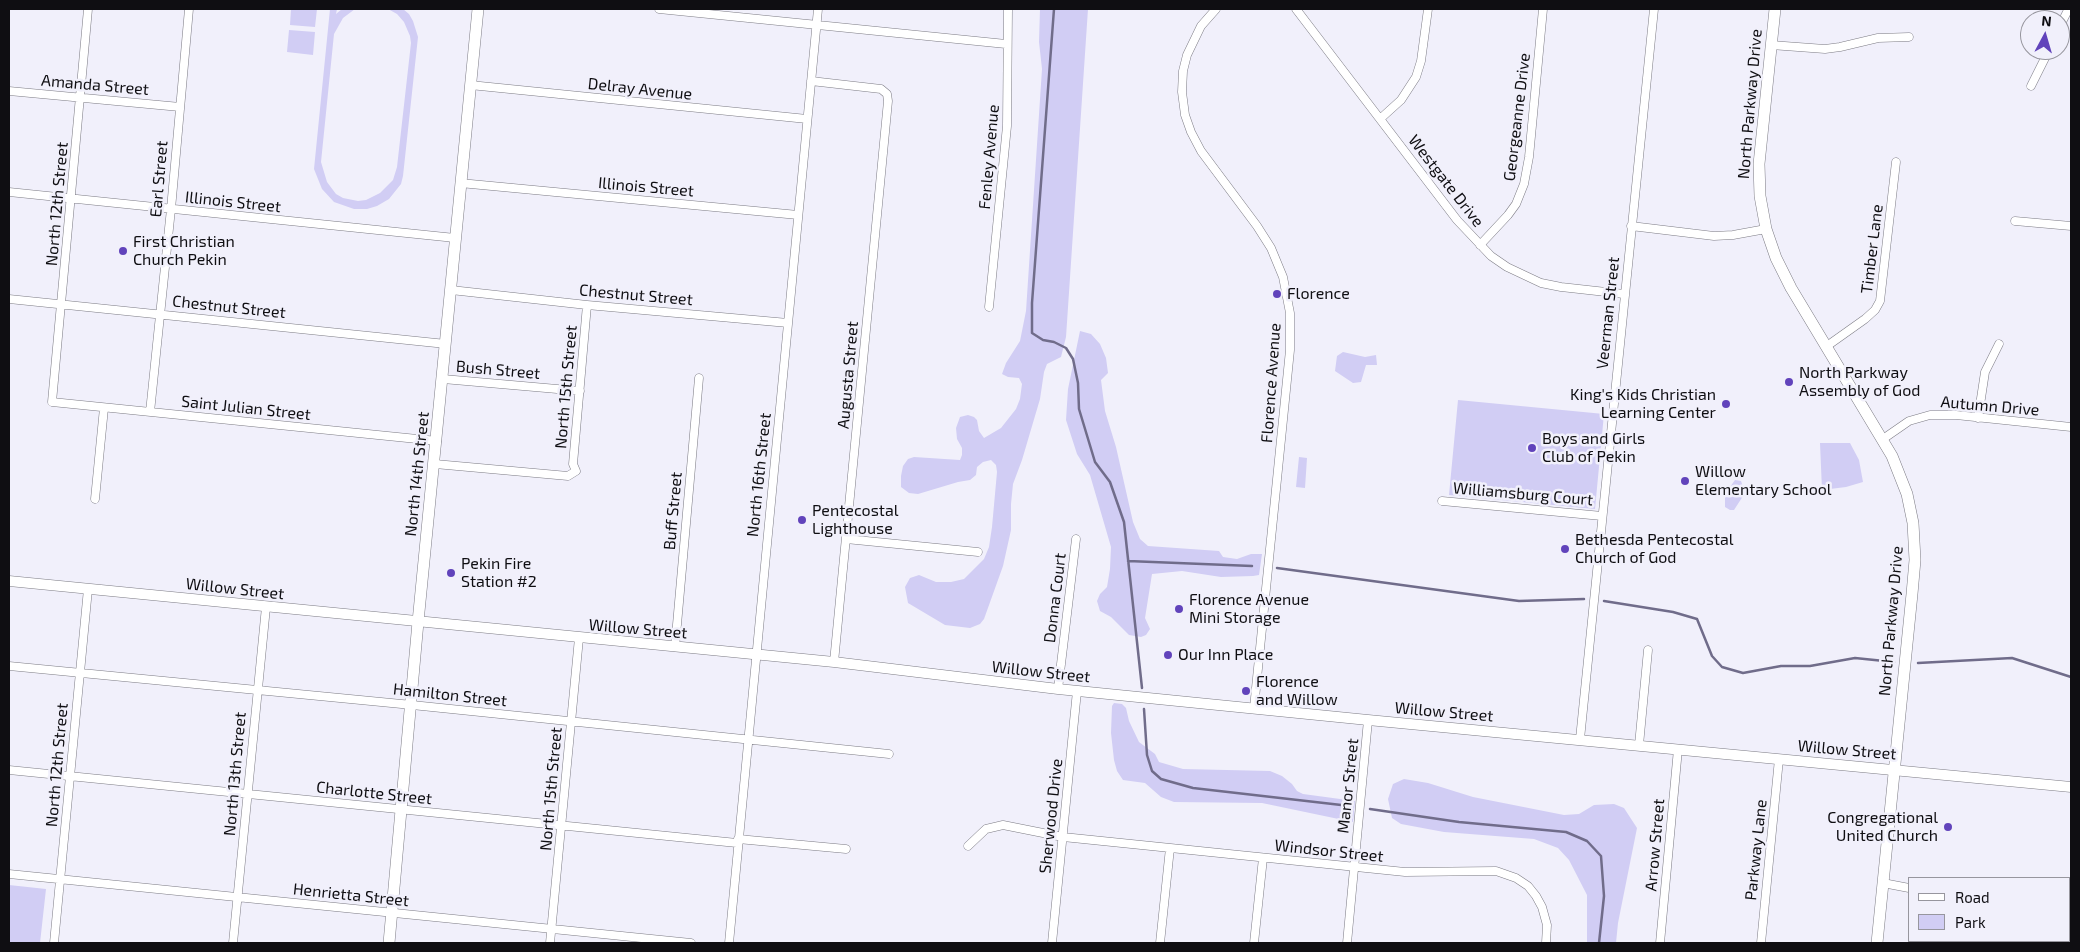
<!DOCTYPE html>
<html>
<head>
<meta charset="utf-8">
<style>
	body { margin:0 }
	#map { position:relative; width:2080px; height:952px; overflow:hidden; background:#f1f0fb; font-family:"Exo 2",sans-serif }
	canvas { display:block }
	.frame { position:absolute; inset:0; border:10px solid #0f0e12; pointer-events:none }
	.legend { position:absolute; left:1908px; top:877px; width:162px; height:65px; box-sizing:border-box; background:#f1f0fb; border:1px solid #97969e; margin:0; padding:6px 9px; list-style:none; font-size:15px; color:#0f0e12 }
	.legend li { display:flex; align-items:center; gap:10px; height:25px }
	.legend b { width:25px; border:1px solid #97969e }
	.north { position:absolute; left:2020px; top:10px; width:50px; height:50px; box-sizing:border-box; background:#f1f0fb; border:1px solid #97969e; border-radius:50%; rotate:6deg; font-size:14px; font-weight:700; line-height:20px; text-align:center; color:#0f0e12 }
	.north::after { content:''; display:block; margin:auto; width:18px; height:22px; background:#6143bb; clip-path:polygon(50% 0,100% 100%,50% 72%,0 100%) }
</style>
</head>
<body>
<div id="map">
<canvas width="2080" height="952"></canvas>
<div class="frame"></div>
<ul class="legend">
<li><b style="height:6px;background:#fff"></b>Road</li>
<li><b style="height:14px;background:#d1cdf4"></b>Park</li>
</ul>
<div class="north">N</div>
</div>
<script>
const g = document.querySelector('canvas').getContext('2d');
g.lineJoin = 'round';
function fill(path, color) { g.fillStyle = color; g.fill(path, 'evenodd'); }
const shape = rows => new Path2D(rows.map(r => 'M' + r).join(''));
function stroke(path, color, width, dash) { g.strokeStyle = color; g.lineWidth = width; g.lineCap = dash ? 'butt' : 'round'; g.setLineDash(dash || []); g.stroke(path); }
function drawText(font, color, halo, rows, align = 'center') {
  g.font = font + ' "Exo 2",sans-serif'; g.lineWidth = 5; g.setLineDash([]); g.textBaseline = 'middle'; g.strokeStyle = halo; g.fillStyle = color; for (const [text, x, y, turn = 0] of rows) {
    g.save(); g.translate(x, y); g.rotate((+turn || 0) * Math.PI / 180); g.textAlign = isNaN(turn) ? turn : align; if (halo) g.strokeText(text, 0, 0); g.fillText(text, 0, 0); g.restore();
  }
}
fill(shape([
	[291,9,317,9,315,27,290,25],
	[330,9,337,9,336,14,342,9,355,9,343,18,334,34,321,162,327,182,336,194,343,198,358,201,366,200,380,193,393,180,397,167,411,43,410,36,404,22,397,14,388,9,403,9,409,14,413,21,418,37,403,176,401,184,389,199,377,206,367,209,354,209,334,202,322,189,314,169],
	[1040,9,1088,9,1066,337,1061,357,1047,364,1044,372,1040,399,1022,460,1013,484,1011,504,1011,530,1003,566,984,619,980,624,970,628,945,625,908,603,905,587,910,578,919,575,936,582,951,582,964,579,984,559,989,547,992,527,997,472,996,465,991,460,983,462,977,467,976,475,970,480,958,482,918,494,909,493,901,487,901,476,903,466,908,459,914,457,960,460,962,455,962,448,957,439,956,428,960,417,968,415,974,417,977,420,979,431,984,438,1001,428,1016,409,1020,399,1022,384,1019,378,1008,377,1002,374,1006,363,1020,341,1026,311,1042,69,1039,42],
	[289,30,315,32,313,55,287,52],
	[1080,331,1091,334,1100,344,1106,358,1108,373,1101,380,1105,411,1116,447,1133,522,1140,539,1148,546,1219,551,1223,557,1237,559,1251,554,1262,554,1259,575,1253,576,1221,577,1182,571,1152,574,1145,618,1150,629,1146,635,1141,637,1129,635,1111,617,1100,611,1097,601,1100,594,1107,587,1110,569,1111,547,1090,475,1077,454,1066,420,1068,389],
	[1343,352,1365,357,1376,355,1377,365,1366,365,1361,382,1353,383,1335,371,1337,356],
	[1458,400,1604,414,1595,509,1449,495],
	[1820,443,1850,443,1859,460,1863,482,1846,487,1822,490],
	[1299,457,1307,458,1305,488,1296,487],
	[1735,480,1741,481,1745,493,1734,510,1730,510,1725,507,1725,494],
	[1114,703,1122,704,1126,708,1129,721,1139,742,1155,754,1159,762,1183,769,1270,771,1282,776,1292,784,1297,791,1303,794,1355,801,1353,822,1262,803,1174,802,1161,797,1145,783,1123,780,1117,771,1114,760,1111,733,1112,706],
	[1404,779,1428,783,1473,797,1564,815,1579,814,1594,805,1614,804,1624,808,1637,828,1618,923,1616,943,1587,943,1587,895,1569,860,1558,848,1534,839,1444,832,1401,824,1392,818,1388,799,1393,784],
	[9,885,46,889,40,943,9,943]
]), '#d1cdf4');
stroke(shape([
	[1054,9,1032,303,1032,333,1043,340,1054,342,1066,348,1073,359,1078,383,1079,409,1095,462,1110,482,1124,522,1142,688],
	[1128,561,1252,566],
	[1277,568,1519,601,1584,599],
	[1604,601,1673,612,1697,619,1712,656,1722,667,1743,673,1781,666,1810,666,1855,658,1894,662],
	[1918,663,2012,658,2071,677],
	[1144,709,1147,755,1152,771,1161,779,1193,788,1350,806],
	[1370,809,1459,822,1566,832,1587,841,1601,856,1604,896,1599,943]
]), '#706c8a', 2.5);
const minor = shape([
	[88,9,52,402,437,441],
	[659,9,1006,44],
	[1216,9,1201,26,1187,55,1183,71,1182,92,1185,115,1191,132,1201,151,1257,226,1271,248,1283,277,1290,313,1290,350,1254,708],
	[1296,9,1457,220,1491,256,1507,267,1541,283,1561,287,1624,294],
	[2060,26,2068,10],
	[1771,45,1825,49,1840,47,1878,38,1909,37],
	[811,81,881,89,887,94,888,101,834,662],
	[470,85,807,119],
	[2031,86,2049,50],
	[9,91,180,107],
	[1380,119,1401,100,1416,77,1421,61,1428,9],
	[460,183,798,215],
	[9,192,455,238],
	[2015,221,2071,226],
	[1631,226,1714,236,1733,235,1766,229],
	[1480,245,1508,215,1516,204,1524,184,1529,157,1543,9],
	[451,290,587,305,788,323],
	[9,299,446,344],
	[989,307,1007,126,1008,9],
	[1827,346,1865,319,1875,310,1880,301,1896,162],
	[443,379,580,391],
	[150,412,171,209,189,9],
	[1978,418,1985,372,1999,344],
	[1883,439,1909,421,1930,415,1956,415,2071,427],
	[435,464,568,476,576,471,573,464,587,305],
	[95,499,104,408],
	[1442,501,1602,516],
	[846,539,978,552],
	[675,647,699,378],
	[9,666,412,705,889,754],
	[1058,689,1076,539],
	[1580,739,1654,9],
	[1639,745,1648,650],
	[9,770,737,843],
	[738,839,846,849],
	[968,846,986,829,1003,825,1063,837,1405,872,1496,871,1516,878,1528,886,1536,896,1542,907,1547,925,1546,943],
	[9,874,691,943],
	[1883,883,1909,888],
	[2069,904,2071,905],
	[54,943,88,589],
	[233,943,266,607],
	[550,943,579,638],
	[729,943,818,9],
	[1052,943,1077,691],
	[1160,943,1170,848],
	[1254,943,1263,858],
	[1347,943,1368,720],
	[1660,943,1678,749],
	[1761,943,1779,759]
]);
const tertiary = shape([
	[9,581,834,662,1058,689,1368,720,2071,787]
]);
const secondary = shape([
	[1775,9,1759,164,1760,196,1766,229,1776,258,1791,288,1892,456,1907,494,1913,523,1915,560,1912,594,1877,943],
	[389,943,418,622,478,9]
]);
stroke(minor, '#7c7b84', 9);
stroke(tertiary, '#7c7b84', 11);
stroke(secondary, '#7c7b84', 12);
stroke(minor, '#fff', 8);
stroke(tertiary, '#fff', 10);
stroke(secondary, '#fff', 11);
for (const [x, y, r, color] of [
	[123,251,5,"#6143bb"],
	[1277,294,5,"#6143bb"],
	[1789,382,5,"#6143bb"],
	[1726,404,5,"#6143bb"],
	[1532,448,5,"#6143bb"],
	[1685,481,5,"#6143bb"],
	[802,520,5,"#6143bb"],
	[1565,549,5,"#6143bb"],
	[451,573,5,"#6143bb"],
	[1179,609,5,"#6143bb"],
	[1168,655,5,"#6143bb"],
	[1246,691,5,"#6143bb"],
	[1948,827,5,"#6143bb"]
]) { const dot = new Path2D(); dot.arc(x, y, r, 0, 2 * Math.PI); g.fillStyle = color; g.fill(dot); stroke(dot, '#f1f0fb', 2); }
drawText('16px', '#0f0e12', '#f1f0fb', [
	["Amanda Street",95,85,5],
	["Delray Avenue",640,89,6],
	["North Parkway Drive",1750,104,-85],
	["Georgeanne Drive",1517,117,-83],
	["Fenley Avenue",989,157,-85],
	["Earl Street",159,179,-85],
	["Westgate Drive",1446,181,52],
	["Illinois Street",646,187,5],
	["Illinois Street",233,202,6],
	["North 12th Street",57,204,-85],
	["Timber Lane",1872,249,-83],
	["Chestnut Street",636,295,5],
	["Chestnut Street",229,307,6],
	["Veerman Street",1608,313,-84],
	["Bush Street",498,370,5],
	["Augusta Street",848,375,-85],
	["Florence Avenue",1271,383,-86],
	["North 15th Street",566,387,-85],
	["Autumn Drive",1990,406,5],
	["Saint Julian Street",246,408,6],
	["North 14th Street",417,474,-84],
	["North 16th Street",759,475,-84],
	["Williamsburg Court",1523,494,5],
	["Buff Street",673,511,-85],
	["Willow Street",235,589,6],
	["Donna Court",1055,598,-83],
	["North Parkway Drive",1891,621,-85],
	["Willow Street",638,629,5],
	["Willow Street",1041,672,6],
	["Hamilton Street",450,695,6],
	["Willow Street",1444,712,5],
	["Willow Street",1847,750,5],
	["North 12th Street",57,765,-85],
	["North 13th Street",235,774,-85],
	["Manor Street",1348,786,-84],
	["North 15th Street",551,789,-85],
	["Charlotte Street",374,793,6],
	["Sherwood Drive",1051,816,-84],
	["Arrow Street",1655,845,-85],
	["Parkway Lane",1756,850,-84],
	["Windsor Street",1329,851,6],
	["Henrietta Street",351,895,6]
]);
drawText('16px', '#0f0e12', '#f1f0fb', [
	["First Christian",133,242],
	["Church Pekin",133,260],
	["Florence",1287,294],
	["North Parkway",1799,373],
	["Assembly of God",1799,391],
	["King's Kids Christian",1716,395,"right"],
	["Learning Center",1716,413,"right"],
	["Boys and Girls",1542,439],
	["Club of Pekin",1542,457],
	["Willow",1695,472],
	["Elementary School",1695,490],
	["Pentecostal",812,511],
	["Lighthouse",812,529],
	["Bethesda Pentecostal",1575,540],
	["Church of God",1575,558],
	["Pekin Fire",461,564],
	["Station #2",461,582],
	["Florence Avenue",1189,600],
	["Mini Storage",1189,618],
	["Our Inn Place",1178,655],
	["Florence",1256,682],
	["and Willow",1256,700],
	["Congregational",1938,818,"right"],
	["United Church",1938,836,"right"]
], 'left');
</script>
</body>
</html>
